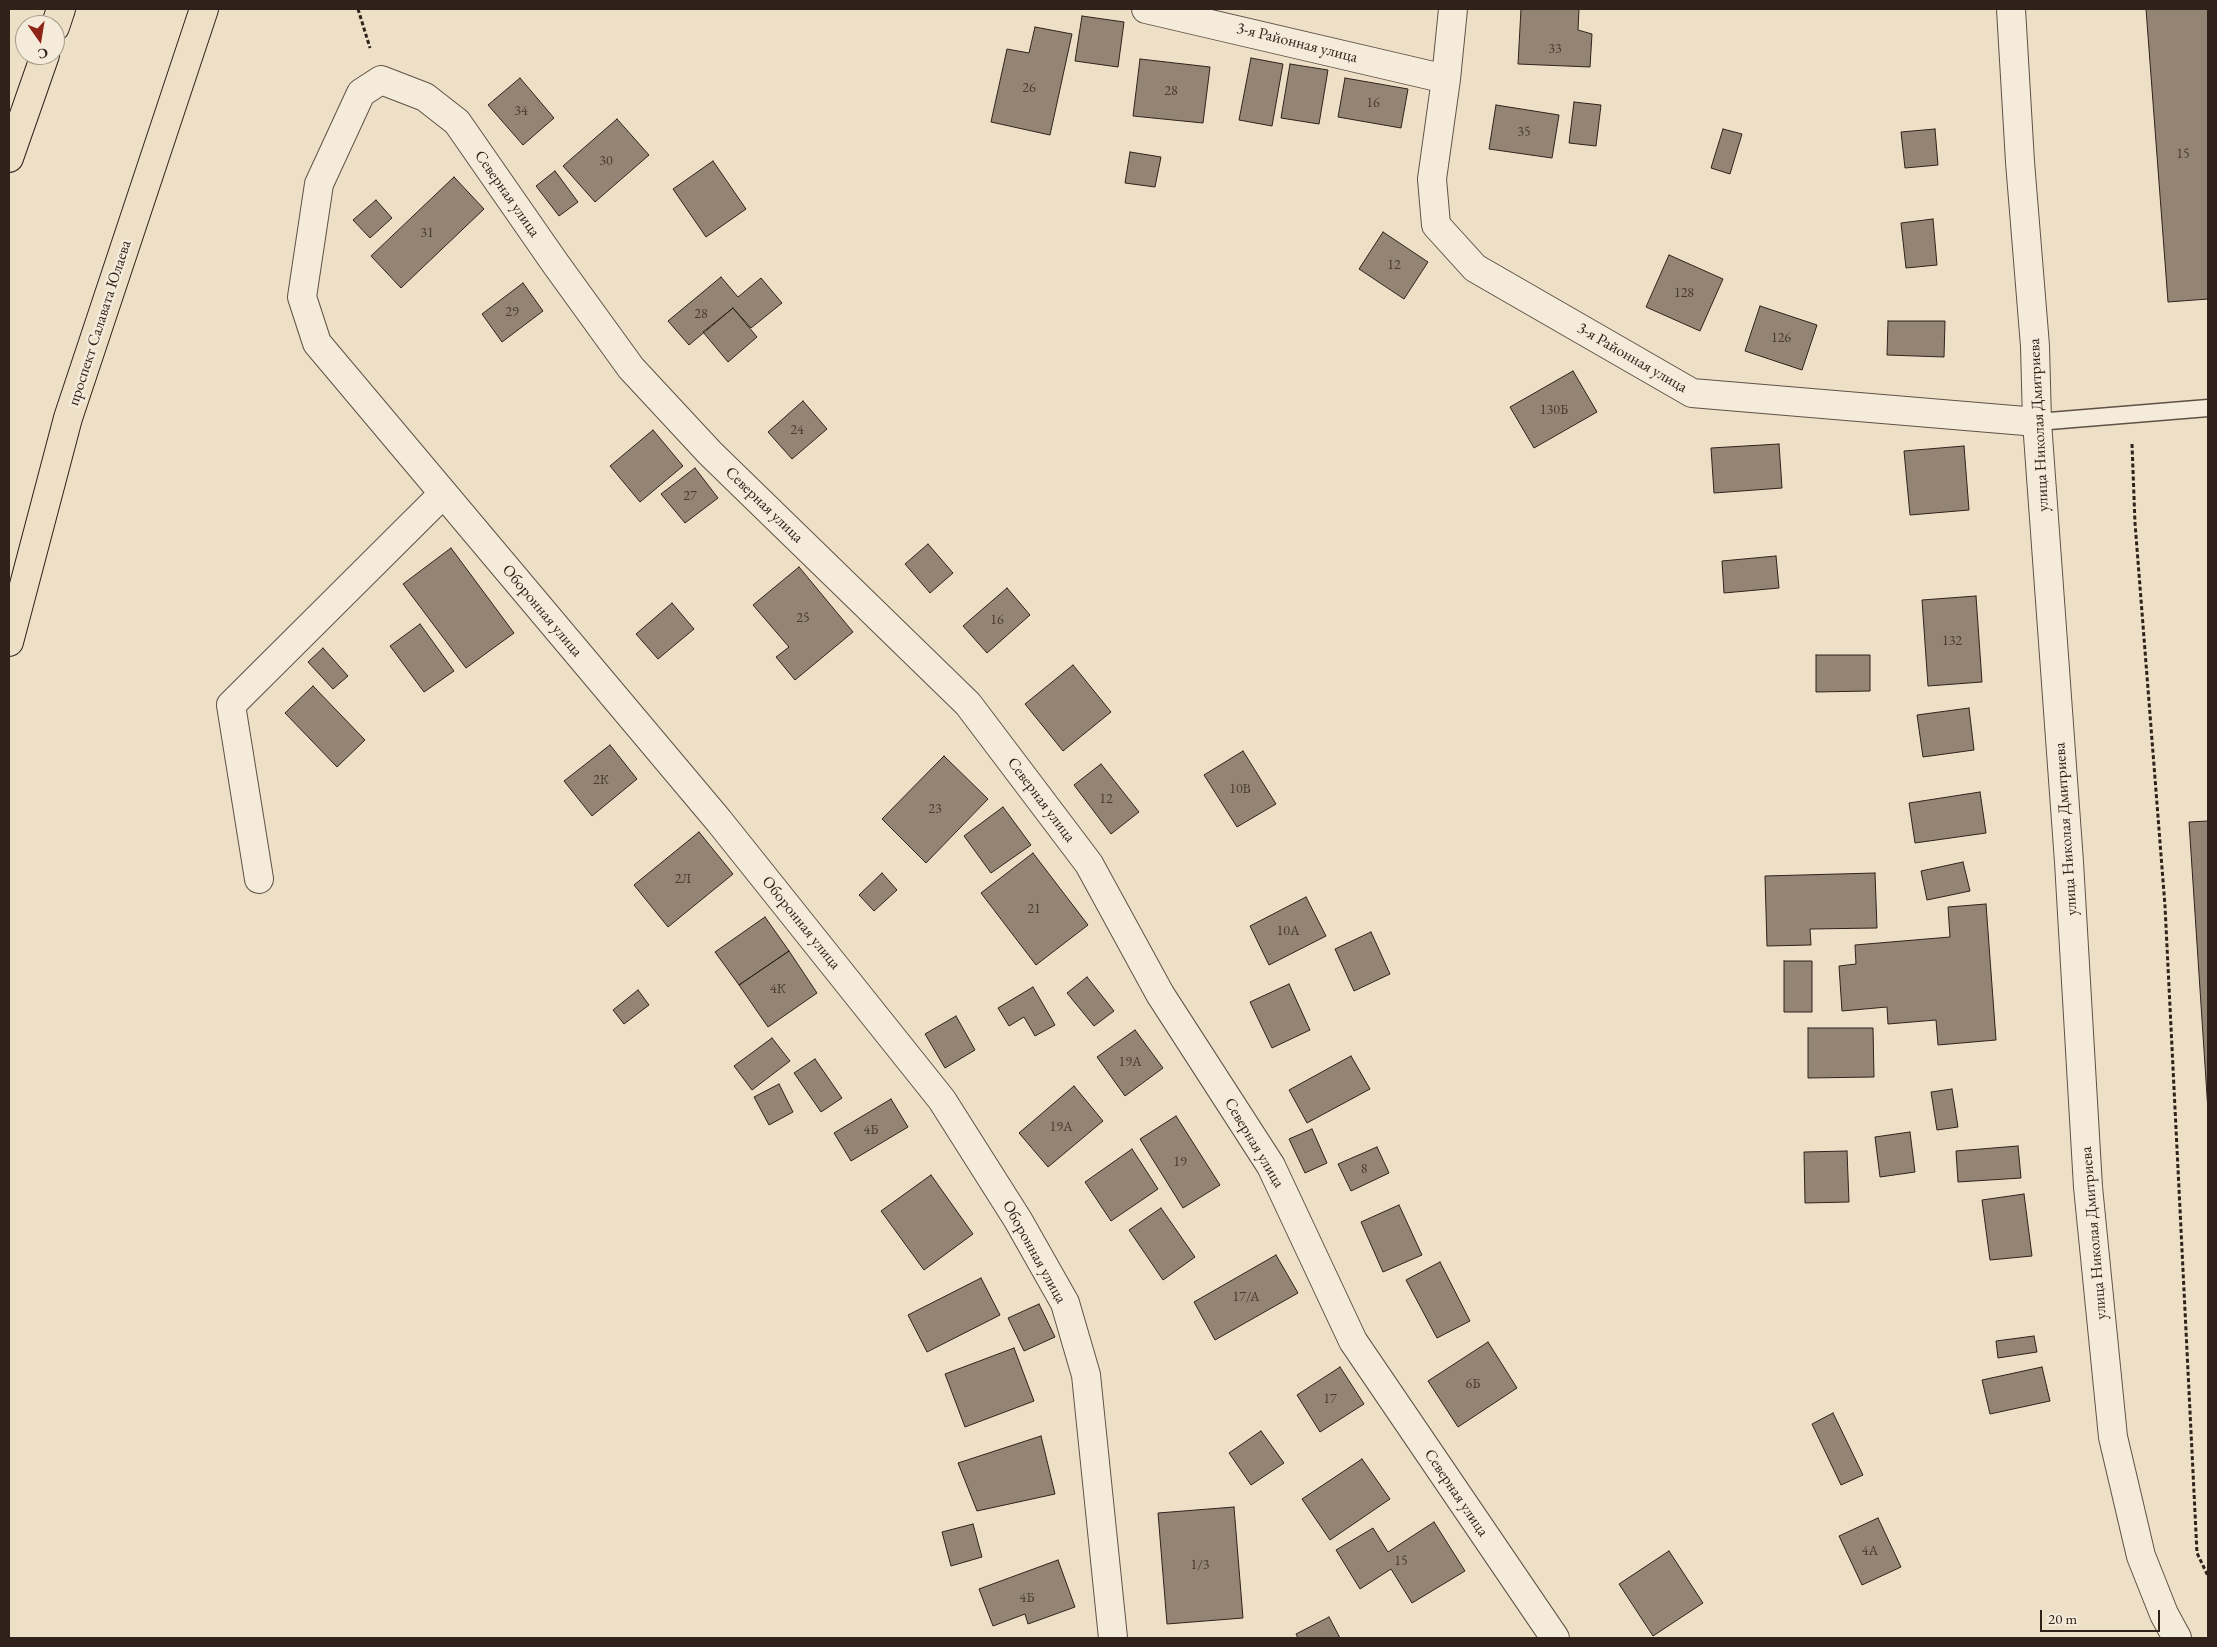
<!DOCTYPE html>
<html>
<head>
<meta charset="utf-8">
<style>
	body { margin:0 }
	#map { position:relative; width:2217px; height:1647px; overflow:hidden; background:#eee0c7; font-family:"EB Garamond",serif }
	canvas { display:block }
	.frame { position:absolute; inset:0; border:10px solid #31211b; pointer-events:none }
	.north { position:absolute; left:15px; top:15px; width:50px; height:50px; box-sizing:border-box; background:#f4ebdb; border:1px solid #a69a8e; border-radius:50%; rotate:167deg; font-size:14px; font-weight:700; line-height:20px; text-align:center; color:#31211b }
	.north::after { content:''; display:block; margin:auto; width:18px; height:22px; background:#8f2418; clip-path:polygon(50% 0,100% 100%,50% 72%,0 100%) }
	.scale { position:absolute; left:2040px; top:1610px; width:120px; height:22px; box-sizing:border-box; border:2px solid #31211b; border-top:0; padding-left:6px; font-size:15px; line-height:18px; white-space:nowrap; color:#31211b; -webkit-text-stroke:4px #f4ebdb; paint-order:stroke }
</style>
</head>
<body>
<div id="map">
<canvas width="2217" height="1647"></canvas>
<div class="frame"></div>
<div class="north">С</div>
<div class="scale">20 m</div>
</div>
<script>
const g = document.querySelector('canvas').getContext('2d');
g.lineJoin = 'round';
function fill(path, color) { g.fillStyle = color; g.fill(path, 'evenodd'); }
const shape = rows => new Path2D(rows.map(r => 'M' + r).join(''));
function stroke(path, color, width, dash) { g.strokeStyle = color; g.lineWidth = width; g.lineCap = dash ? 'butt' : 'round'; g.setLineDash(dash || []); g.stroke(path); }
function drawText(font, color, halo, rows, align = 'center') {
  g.font = font + ' "EB Garamond",serif'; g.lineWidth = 5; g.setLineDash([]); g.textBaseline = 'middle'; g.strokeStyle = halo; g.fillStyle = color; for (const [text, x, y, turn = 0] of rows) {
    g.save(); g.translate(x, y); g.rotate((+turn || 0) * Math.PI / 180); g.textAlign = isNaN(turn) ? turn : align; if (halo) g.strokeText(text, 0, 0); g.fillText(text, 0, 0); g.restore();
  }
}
const building = shape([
	[1521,9,1579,9,1578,30,1592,34,1590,67,1518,64,1521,9],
	[2146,9,2208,9,2208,299,2168,302,2146,9],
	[1082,16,1124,22,1118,67,1075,61,1082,16],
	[1035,27,1072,34,1050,135,991,122,1007,49,1029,53,1035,27],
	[1251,58,1283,64,1272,126,1239,120,1251,58],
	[1140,59,1210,67,1203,123,1133,116,1140,59],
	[1290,64,1328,70,1319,124,1281,118,1290,64],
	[520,78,554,118,523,145,488,105,520,78],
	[1345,78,1408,89,1401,128,1338,117,1345,78],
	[1574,102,1601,105,1596,146,1569,143,1574,102],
	[1496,105,1559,115,1552,158,1489,149,1496,105],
	[617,119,649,155,595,202,563,166,617,119],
	[1723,129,1742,134,1730,174,1711,168,1723,129],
	[1935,129,1938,165,1905,168,1901,132,1935,129],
	[1130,152,1161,157,1155,187,1125,183,1130,152],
	[713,161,746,209,706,237,673,189,713,161],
	[555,171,578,202,559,216,536,186,555,171],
	[454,177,484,209,401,288,371,256,454,177],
	[376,200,392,218,370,238,353,220,376,200],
	[1933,219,1937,265,1906,268,1901,223,1933,219],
	[1383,232,1428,262,1404,299,1359,269,1383,232],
	[1669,255,1723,279,1700,331,1646,307,1669,255],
	[721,277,738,297,761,278,782,303,751,328,733,308,689,345,668,321,721,277],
	[523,283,543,311,502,342,482,314,523,283],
	[1760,306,1817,325,1802,370,1745,351,1760,306],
	[733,308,757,337,728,362,703,332,733,308],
	[1888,321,1945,321,1944,357,1887,355,1888,321],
	[1573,371,1597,412,1534,448,1510,407,1573,371],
	[803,401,827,429,792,459,768,432,803,401],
	[653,430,683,466,640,502,610,466,653,430],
	[1779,444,1782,488,1714,493,1711,448,1779,444],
	[1964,446,1969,510,1910,515,1904,451,1964,446],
	[695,468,718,498,685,523,661,494,695,468],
	[928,544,953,573,930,593,905,564,928,544],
	[451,548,514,633,466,668,403,584,451,548],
	[1776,556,1779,588,1724,593,1722,561,1776,556],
	[799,567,853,632,795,680,776,657,789,647,753,605,799,567],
	[1007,588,1030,615,987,653,963,626,1007,588],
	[1976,596,1982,682,1928,686,1922,600,1976,596],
	[672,603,694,629,658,659,636,634,672,603],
	[420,624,454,671,424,692,390,646,420,624],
	[323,648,348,676,333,689,308,662,323,648],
	[1816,655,1870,655,1870,691,1816,692,1816,655],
	[1073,665,1111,712,1063,751,1025,704,1073,665],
	[313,686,365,740,337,767,285,713,313,686],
	[1969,708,1974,750,1923,757,1917,715,1969,708],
	[610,745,637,779,592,816,564,781,610,745],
	[1243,751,1276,804,1237,827,1204,775,1243,751],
	[944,756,988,799,926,863,882,819,944,756],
	[1101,764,1139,812,1111,834,1074,785,1101,764],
	[1980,792,1986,833,1915,843,1909,803,1980,792],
	[1003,807,1031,845,991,873,964,836,1003,807],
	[2208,821,2208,1111,2189,822,2208,821],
	[699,832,733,874,668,927,634,885,699,832],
	[1033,853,1088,925,1036,965,981,893,1033,853],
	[1963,862,1970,891,1927,900,1921,871,1963,862],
	[882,873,897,890,874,911,859,895,882,873],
	[1875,873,1877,928,1810,929,1811,945,1767,946,1765,876,1875,873],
	[1306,897,1326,936,1269,965,1250,926,1306,897],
	[1986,904,1996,1040,1938,1045,1936,1020,1888,1024,1887,1007,1842,1011,1839,966,1856,964,1855,945,1950,937,1948,907,1986,904],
	[765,917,789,951,739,985,715,952,765,917],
	[1371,932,1390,974,1354,991,1335,949,1371,932],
	[789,951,817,993,768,1027,739,985,789,951],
	[1784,961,1812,961,1812,1012,1784,1012,1784,961],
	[1087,977,1114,1011,1094,1026,1067,993,1087,977],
	[1289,984,1310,1030,1272,1048,1250,1002,1289,984],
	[1033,987,1055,1025,1035,1036,1024,1017,1009,1026,998,1008,1033,987],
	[638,990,649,1005,624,1024,613,1010,638,990],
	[956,1016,975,1050,945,1068,925,1034,956,1016],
	[1808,1028,1873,1028,1874,1077,1808,1078,1808,1028],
	[1135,1030,1163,1068,1125,1096,1097,1057,1135,1030],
	[772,1038,790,1061,752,1090,734,1066,772,1038],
	[1351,1056,1370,1089,1307,1123,1289,1090,1351,1056],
	[815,1059,842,1098,821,1112,794,1073,815,1059],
	[779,1084,793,1112,769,1125,754,1097,779,1084],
	[1074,1086,1103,1121,1048,1167,1019,1133,1074,1086],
	[1952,1089,1958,1127,1937,1130,1931,1092,1952,1089],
	[891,1099,908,1127,851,1161,834,1133,891,1099],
	[1176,1116,1220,1185,1183,1208,1140,1139,1176,1116],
	[1312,1129,1327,1163,1305,1173,1289,1139,1312,1129],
	[1910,1132,1915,1172,1880,1177,1875,1137,1910,1132],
	[2018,1146,2021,1178,1958,1182,1956,1151,2018,1146],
	[1377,1147,1389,1173,1351,1191,1338,1164,1377,1147],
	[1132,1149,1158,1189,1111,1221,1085,1182,1132,1149],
	[1847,1151,1849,1202,1805,1203,1804,1152,1847,1151],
	[931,1175,973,1234,924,1270,881,1211,931,1175],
	[2024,1194,2032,1256,1990,1260,1982,1200,2024,1194],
	[1399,1205,1422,1255,1383,1272,1361,1222,1399,1205],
	[1161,1208,1195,1257,1163,1280,1129,1230,1161,1208],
	[1276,1255,1298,1293,1215,1340,1194,1302,1276,1255],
	[1440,1262,1470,1321,1437,1338,1406,1280,1440,1262],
	[981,1278,1000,1315,927,1352,908,1315,981,1278],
	[1039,1304,1055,1337,1024,1351,1008,1318,1039,1304],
	[2034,1336,2037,1352,1998,1358,1996,1341,2034,1336],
	[1488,1342,1517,1388,1458,1427,1428,1381,1488,1342],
	[1014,1348,1034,1401,965,1427,945,1374,1014,1348],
	[1340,1367,1364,1404,1320,1432,1297,1395,1340,1367],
	[2042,1367,2050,1401,1990,1414,1982,1380,2042,1367],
	[1833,1413,1863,1475,1841,1485,1812,1424,1833,1413],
	[1261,1431,1284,1463,1251,1485,1229,1453,1261,1431],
	[1041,1436,1055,1494,977,1511,958,1463,1041,1436],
	[1362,1459,1390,1499,1330,1540,1302,1499,1362,1459],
	[1234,1507,1243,1618,1167,1624,1158,1513,1234,1507],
	[1878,1518,1901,1567,1862,1585,1839,1536,1878,1518],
	[1434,1522,1465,1571,1412,1603,1391,1569,1360,1589,1336,1550,1373,1528,1388,1552,1434,1522],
	[973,1524,982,1557,951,1566,942,1532,973,1524],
	[1669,1551,1703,1603,1653,1636,1619,1584,1669,1551],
	[1058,1560,1075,1607,1028,1624,1025,1614,993,1626,979,1589,1058,1560],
	[1329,1617,1340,1638,1298,1638,1296,1634,1329,1617]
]);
fill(building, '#938474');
stroke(building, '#31211b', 1);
const service = shape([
	[2037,422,2208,408]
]);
const minor = shape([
	[1146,9,1446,79],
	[1453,9,1446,79,1432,179,1436,225,1475,268,1692,393,2037,422],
	[259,879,231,705,443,494],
	[1113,1638,1086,1375,1065,1303,1018,1220,942,1100,719,821,317,343,302,297,319,184,361,93,381,80,425,97,457,122,555,263,631,368,710,453,968,704,1089,864,1160,994,1271,1166,1353,1341,1555,1638]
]);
const tertiary = shape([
	[2011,9,2020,162,2035,346,2037,422,2069,862,2088,1187,2113,1437,2141,1556,2164,1614,2177,1638]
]);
const primary = shape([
	[55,27,61,9],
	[9,158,45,55],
	[9,642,68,418,204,9]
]);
stroke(service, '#605146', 19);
stroke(minor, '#605146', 30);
stroke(tertiary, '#605146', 30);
stroke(primary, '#31211b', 30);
stroke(shape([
	[358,9,370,48],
	[2132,444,2135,523,2165,906,2197,1553,2208,1576]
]), '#31211b', 3, [4, 2.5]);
stroke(service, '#f4ebdb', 16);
stroke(minor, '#f4ebdb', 28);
stroke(tertiary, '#f4ebdb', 28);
stroke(primary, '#eee0c7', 28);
drawText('14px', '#4a3a31', null, [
	["33",1555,49],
	["26",1029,88],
	["28",1171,91],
	["16",1373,103],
	["34",521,111],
	["35",1524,132],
	["15",2183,154],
	["30",606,161],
	["31",427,233],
	["12",1394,265],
	["128",1684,293],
	["29",512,312],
	["28",701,314],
	["126",1781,338],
	["130Б",1554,410],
	["24",797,430],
	["27",690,496],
	["25",803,618],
	["16",997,620],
	["132",1952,641],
	["2К",601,780],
	["10В",1240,789],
	["12",1106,799],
	["23",935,809],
	["2Л",683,879],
	["21",1034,909],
	["10А",1288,931],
	["4К",778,989],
	["19А",1130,1062],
	["19А",1061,1127],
	["4Б",871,1130],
	["19",1180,1162],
	["8",1364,1169],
	["17/А",1246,1297],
	["6Б",1473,1384],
	["17",1330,1399],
	["4А",1870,1551],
	["15",1401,1561],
	["1/3",1200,1565],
	["4Б",1027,1598]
]);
drawText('16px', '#31211b', '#f4ebdb', [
	["3-я Районная улица",1297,43,14],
	["Северная улица",507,194,55],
	["проспект Салавата Юлаева",100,323,-72],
	["3-я Районная улица",1632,358,30],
	["улица Николая Дмитриева",2039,425,-93],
	["Северная улица",764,505,44],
	["Оборонная улица",542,611,50],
	["Северная улица",1041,800,53],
	["улица Николая Дмитриева",2066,829,-94],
	["Оборонная улица",801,923,51],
	["Северная улица",1254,1143,59],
	["улица Николая Дмитриева",2094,1233,-95],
	["Оборонная улица",1034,1252,61],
	["Северная улица",1456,1493,56]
]);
</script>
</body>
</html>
